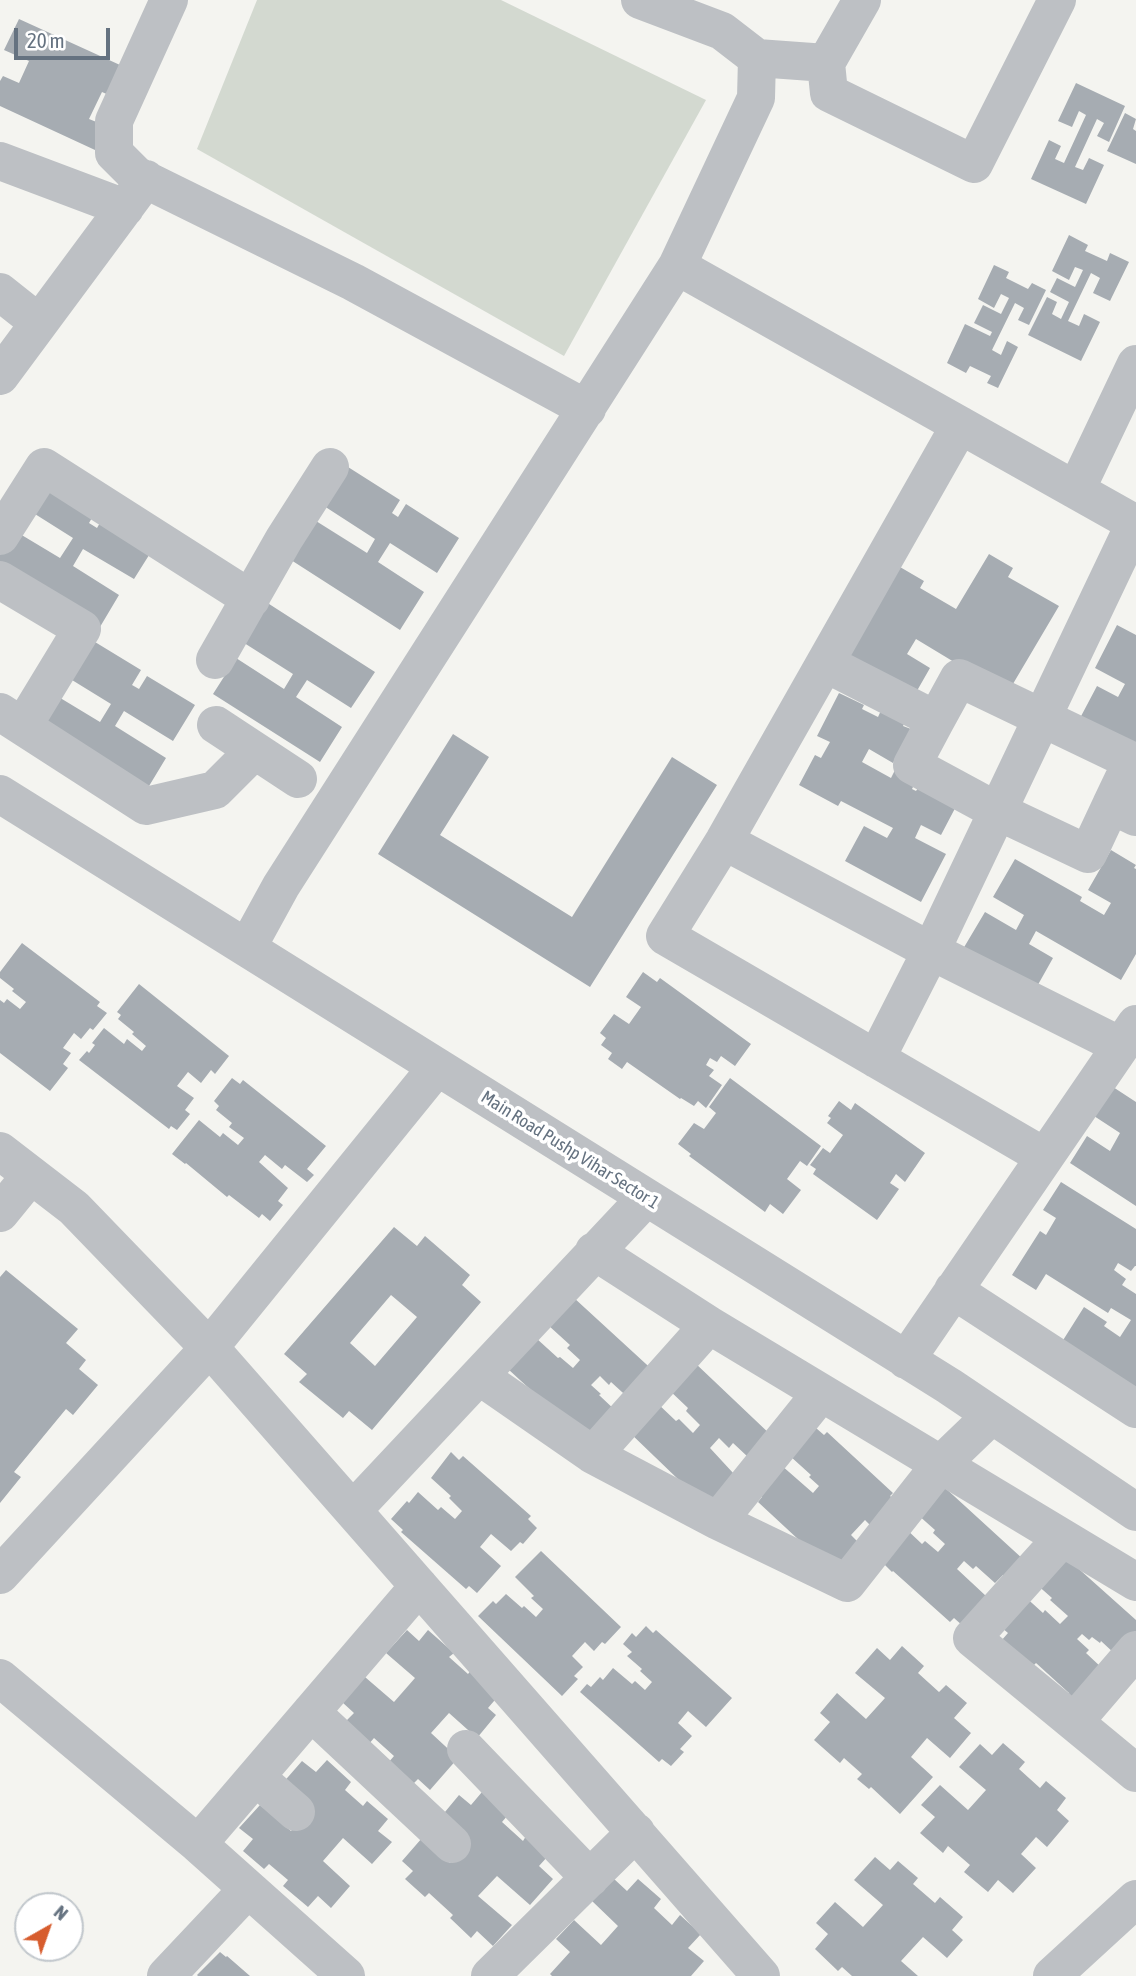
<!DOCTYPE html>
<html>
<head>
<meta charset="utf-8">
<style>
	body { margin:0 }
	#map { position:relative; width:1136px; height:1976px; overflow:hidden; background:#f4f4f0; font-family:"Asap Condensed",sans-serif }
	canvas { display:block }
	.north { position:absolute; left:14px; top:1892px; width:70px; height:70px; box-sizing:border-box; background:#fff; border:2px solid #c1c7cc; border-radius:50%; rotate:40deg; font-size:19px; font-weight:700; line-height:28px; text-align:center; color:#657280 }
	.north::after { content:''; display:block; margin:auto; width:24px; height:32px; background:#d75d2e; clip-path:polygon(50% 0,100% 100%,50% 72%,0 100%) }
	.scale { position:absolute; left:14px; top:28px; width:96px; height:32px; box-sizing:border-box; border:4px solid #657280; border-top:0; padding-left:9px; font-size:21px; line-height:24px; white-space:nowrap; color:#657280; -webkit-text-stroke:5px #fff; paint-order:stroke }
</style>
</head>
<body>
<div id="map">
<canvas width="1136" height="1976"></canvas>
<div class="north">N</div>
<div class="scale">20 m</div>
</div>
<script>
const g = document.querySelector('canvas').getContext('2d');
g.lineJoin = 'round';
function fill(path, color) { g.fillStyle = color; g.fill(path, 'evenodd'); }
const shape = rows => new Path2D(rows.map(r => 'M' + r).join(''));
function stroke(path, color, width, dash) { g.strokeStyle = color; g.lineWidth = width; g.lineCap = dash ? 'butt' : 'round'; g.setLineDash(dash || []); g.stroke(path); }
function drawText(font, color, halo, rows, align = 'center') {
  g.font = font + ' "Asap Condensed",sans-serif'; g.lineWidth = 7; g.setLineDash([]); g.textBaseline = 'middle'; g.strokeStyle = halo; g.fillStyle = color; for (const [text, x, y, turn = 0] of rows) {
    g.save(); g.translate(x, y); g.rotate((+turn || 0) * Math.PI / 180); g.textAlign = isNaN(turn) ? turn : align; if (halo) g.strokeText(text, 0, 0); g.fillText(text, 0, 0); g.restore();
  }
}
fill(shape([
	[257,0,501,0,706,100,564,356,197,149]
]), '#d3d9d0');
fill(shape([
	[19,19,131,70,118,99,102,92,89,119,99,123,95,150,0,106,0,81,3,76,19,83,29,61,4,50],
	[1076,83,1125,106,1109,142,1097,136,1104,123,1097,119,1075,167,1083,170,1089,158,1104,165,1086,204,1031,179,1049,140,1061,146,1055,159,1064,163,1086,115,1079,111,1072,127,1058,121],
	[1125,113,1136,119,1133,129,1136,131,1136,164,1107,151],
	[1069,235,1088,245,1085,251,1107,261,1110,253,1129,262,1110,301,1093,293,1100,278,1091,273,1068,321,1079,326,1084,314,1100,322,1081,361,1028,335,1047,297,1057,302,1052,314,1061,319,1069,302,1050,292,1057,278,1075,287,1083,270,1075,267,1069,280,1052,271],
	[994,265,1009,272,1006,278,1028,289,1032,283,1046,290,1029,325,1018,320,1024,308,1015,303,992,350,1001,355,1007,341,1018,347,998,388,987,383,991,376,970,366,966,373,947,363,965,324,990,336,992,332,974,323,983,305,1001,314,1009,298,1001,294,994,308,978,299],
	[348,467,400,500,392,513,398,517,406,504,459,538,437,573,390,543,378,562,424,592,400,630,291,560,316,521,367,553,375,539,324,506],
	[46,478,97,509,89,523,97,528,105,514,156,544,134,579,83,549,73,566,119,595,97,632,0,572,0,555,15,531,60,558,73,538,27,509],
	[989,554,1013,568,1008,577,1059,606,1007,694,916,639,907,654,930,668,914,696,847,657,900,567,924,581,920,588,956,609],
	[266,602,375,672,351,708,307,680,296,697,342,727,320,762,213,694,236,658,284,689,293,674,241,641],
	[1117,625,1136,635,1136,750,1079,720,1097,686,1118,697,1125,684,1095,668],
	[95,642,141,670,132,685,139,689,147,676,195,705,173,741,124,711,115,726,166,758,143,796,36,730,57,696,100,722,111,704,72,680],
	[839,693,864,705,862,709,878,717,884,704,908,715,903,726,911,729,893,763,869,749,862,762,891,778,895,770,916,781,912,789,916,791,920,785,962,795,941,835,921,825,915,838,946,854,921,902,845,861,864,826,887,838,893,828,841,801,838,806,799,785,815,755,821,758,830,742,817,736],
	[453,734,489,757,440,835,572,917,672,757,717,785,590,987,378,854],
	[1111,850,1136,865,1134,868,1136,869,1136,954,1121,980,1036,931,1029,944,1053,958,1035,990,963,949,985,912,1016,930,1024,915,993,897,1015,859,1082,897,1080,901,1104,915,1111,903,1088,890],
	[22,943,100,1002,97,1006,107,1013,93,1030,90,1028,81,1039,74,1033,63,1048,71,1053,63,1064,68,1068,50,1091,0,1053,0,1000,4,1003,7,999,20,1009,26,1002,12,991,14,989,0,978,0,972],
	[643,972,657,982,660,978,751,1044,735,1066,721,1056,717,1062,710,1058,706,1065,714,1070,709,1076,722,1085,706,1108,698,1101,694,1106,681,1098,680,1099,627,1062,622,1069,608,1059,612,1053,601,1045,606,1038,600,1033,614,1014,629,1024,641,1007,626,997],
	[139,984,229,1056,215,1074,211,1070,201,1083,188,1072,177,1086,194,1098,185,1110,190,1114,177,1130,171,1126,169,1129,79,1060,87,1051,89,1053,95,1045,92,1043,104,1028,124,1044,127,1039,142,1051,146,1046,132,1034,134,1032,118,1019,121,1015,117,1012],
	[232,1078,240,1084,243,1080,326,1146,307,1169,314,1175,307,1182,285,1165,282,1169,265,1155,259,1162,288,1188,278,1201,283,1205,270,1221,262,1214,259,1218,229,1195,227,1197,186,1163,185,1164,172,1154,199,1120,220,1137,223,1133,238,1145,244,1138,229,1127,232,1123,216,1110,219,1106,214,1101],
	[730,1078,821,1146,807,1166,800,1161,787,1179,801,1190,783,1214,770,1204,765,1212,689,1156,691,1154,678,1144,694,1123,704,1129,716,1113,709,1107],
	[1113,1087,1136,1102,1136,1206,1070,1163,1087,1136,1110,1151,1120,1133,1094,1116],
	[839,1101,851,1110,855,1103,925,1153,905,1182,896,1174,890,1183,899,1189,877,1220,813,1174,816,1169,810,1165,823,1148,830,1153,843,1135,827,1123,831,1118,828,1116],
	[1061,1182,1136,1229,1136,1266,1135,1266,1131,1271,1118,1263,1114,1270,1126,1279,1122,1285,1136,1294,1136,1393,1060,1345,1084,1307,1107,1322,1104,1326,1120,1337,1131,1320,1111,1308,1108,1313,1046,1274,1036,1290,1012,1275,1040,1231,1046,1235,1056,1218,1043,1210],
	[394,1227,417,1246,425,1236,470,1275,462,1285,481,1302,372,1430,349,1411,343,1418,299,1382,307,1374,284,1354],
	[391,1295,417,1317,375,1366,350,1343],
	[6,1270,78,1329,66,1343,86,1360,79,1369,98,1385,73,1415,66,1409,14,1472,21,1477,0,1503,0,1277],
	[573,1297,658,1375,633,1402,611,1382,609,1385,600,1376,591,1385,601,1394,599,1395,617,1412,593,1447,508,1369,536,1338,558,1358,560,1357,573,1368,580,1360,567,1348,570,1345,548,1325],
	[694,1362,773,1437,748,1457,733,1443,729,1448,719,1438,710,1448,734,1474,707,1507,628,1431,656,1402,676,1421,679,1419,693,1433,700,1425,686,1411,688,1408,668,1389],
	[816,1428,824,1435,827,1432,893,1493,890,1496,899,1503,871,1526,865,1520,851,1535,863,1547,840,1572,827,1566,758,1502,762,1497,757,1492,781,1465,813,1493,819,1486,809,1477,811,1475,790,1456],
	[451,1452,459,1460,463,1456,531,1516,528,1519,537,1528,523,1544,520,1542,511,1551,491,1534,480,1547,501,1566,477,1593,469,1586,466,1589,401,1532,403,1530,391,1519,407,1501,409,1503,418,1492,438,1510,441,1507,455,1519,462,1511,449,1498,451,1496,431,1478],
	[942,1485,1024,1560,1007,1579,1003,1575,995,1583,976,1566,973,1569,964,1561,957,1569,986,1596,963,1626,954,1618,950,1622,893,1571,892,1572,882,1562,904,1527,922,1544,925,1541,938,1552,945,1544,933,1533,935,1530,917,1514],
	[541,1551,621,1627,605,1644,602,1642,594,1651,585,1642,572,1656,583,1667,574,1676,578,1679,562,1696,478,1616,493,1601,496,1604,506,1594,522,1608,524,1606,536,1617,543,1609,531,1598,534,1596,515,1577],
	[1061,1553,1136,1620,1136,1637,1115,1654,1101,1641,1100,1643,1092,1637,1089,1640,1082,1634,1077,1639,1089,1650,1086,1653,1102,1668,1072,1709,1069,1693,1036,1663,1034,1665,1001,1641,1008,1633,996,1623,1022,1594,1043,1613,1045,1610,1060,1624,1068,1616,1050,1600,1052,1598,1035,1583],
	[646,1626,653,1633,656,1630,732,1698,706,1727,688,1711,678,1723,692,1736,680,1749,684,1752,671,1766,662,1759,659,1762,580,1692,587,1684,591,1687,600,1677,603,1680,613,1668,632,1684,635,1681,645,1690,652,1682,640,1671,642,1669,627,1656,632,1652,623,1644,632,1633,636,1637],
	[407,1630,419,1641,428,1630,454,1653,449,1657,468,1674,472,1669,500,1694,488,1708,496,1715,477,1738,449,1713,431,1733,458,1758,430,1790,418,1779,412,1785,388,1763,394,1756,374,1738,368,1745,344,1723,354,1713,342,1702,365,1677,394,1702,415,1678,386,1653],
	[902,1646,924,1666,918,1673,939,1692,946,1685,967,1703,954,1718,971,1733,950,1758,927,1738,911,1757,933,1777,900,1814,871,1787,869,1789,857,1779,862,1774,844,1758,840,1763,814,1740,830,1722,820,1713,837,1693,866,1719,885,1698,855,1673,877,1648,890,1660],
	[1003,1743,1025,1762,1019,1769,1040,1788,1046,1781,1066,1798,1057,1810,1069,1821,1047,1847,1036,1837,1021,1854,1036,1868,1013,1893,998,1880,988,1892,964,1872,970,1865,948,1846,943,1853,920,1833,935,1817,921,1805,940,1785,968,1810,986,1790,959,1767,980,1744,992,1755],
	[327,1760,351,1782,345,1790,363,1806,367,1801,388,1819,378,1831,392,1842,372,1864,343,1838,323,1861,350,1886,331,1908,318,1896,308,1907,283,1886,288,1880,269,1864,264,1869,243,1851,253,1839,239,1828,260,1805,291,1831,309,1810,281,1785,302,1761,316,1772],
	[482,1792,508,1815,502,1822,523,1841,526,1836,548,1856,539,1866,553,1879,530,1905,497,1876,478,1896,512,1925,493,1946,477,1931,471,1938,450,1918,453,1915,429,1893,425,1897,405,1879,413,1871,402,1861,422,1838,450,1863,468,1843,440,1818,459,1795,471,1805],
	[875,1857,890,1870,898,1861,918,1878,913,1884,935,1903,940,1897,963,1917,952,1930,963,1940,947,1958,923,1937,901,1961,918,1976,852,1976,842,1967,838,1971,815,1949,828,1934,816,1923,835,1902,863,1927,883,1905,854,1880],
	[613,1878,627,1891,638,1879,661,1899,654,1908,672,1925,680,1915,701,1934,688,1948,704,1961,691,1976,552,1976,550,1974,570,1952,556,1939,574,1920,601,1945,618,1926,592,1901],
	[220,1952,226,1957,227,1956,250,1976,198,1976,197,1975]
]), '#a6acb2');
stroke(shape([
	[169,0,114,121,114,153,136,175,353,282,587,409],
	[640,0,722,31,757,58,826,63],
	[862,0,826,63,829,93,974,164,1057,0],
	[0,161,125,208],
	[677,266,1136,524],
	[0,292,39,323],
	[0,376,146,179],
	[960,425,724,841,665,936,1045,1157],
	[1076,490,1136,364],
	[0,536,44,467,251,599],
	[0,580,82,629,23,726],
	[215,660,284,539,330,467],
	[825,663,936,720,959,678,1132,761,1111,805,1136,817],
	[0,712,146,806,215,790,254,751],
	[936,720,912,765,997,811,1088,854,1111,805],
	[216,725,298,779],
	[0,794,949,1386,1136,1512],
	[724,841,931,951,1121,1046],
	[247,948,281,886,677,266,756,98,757,58],
	[876,1059,931,951,1135,523],
	[0,1151,74,1208,218,1357,761,1976],
	[0,1213,31,1175],
	[953,1290,1136,1409],
	[709,1325,1136,1582],
	[906,1360,1136,1024],
	[479,1376,593,1455,709,1325,594,1251],
	[821,1393,718,1521,847,1583,940,1465,992,1415],
	[593,1455,718,1521],
	[353,1510,646,1198],
	[1062,1538,972,1638,1074,1722,1136,1650],
	[0,1575,209,1348,437,1067],
	[0,1678,198,1844,346,1976],
	[311,1712,452,1844],
	[1074,1722,1136,1773],
	[466,1749,590,1878],
	[256,1777,296,1812],
	[198,1844,419,1586],
	[166,1976,248,1889],
	[490,1976,636,1832],
	[1052,1976,1136,1899]
]), '#bdc0c4', 38);
drawText('18px', '#657280', '#fff', [
	["Main Road Pushp Vihar Sector 1",570,1150,32]
]);
</script>
</body>
</html>
